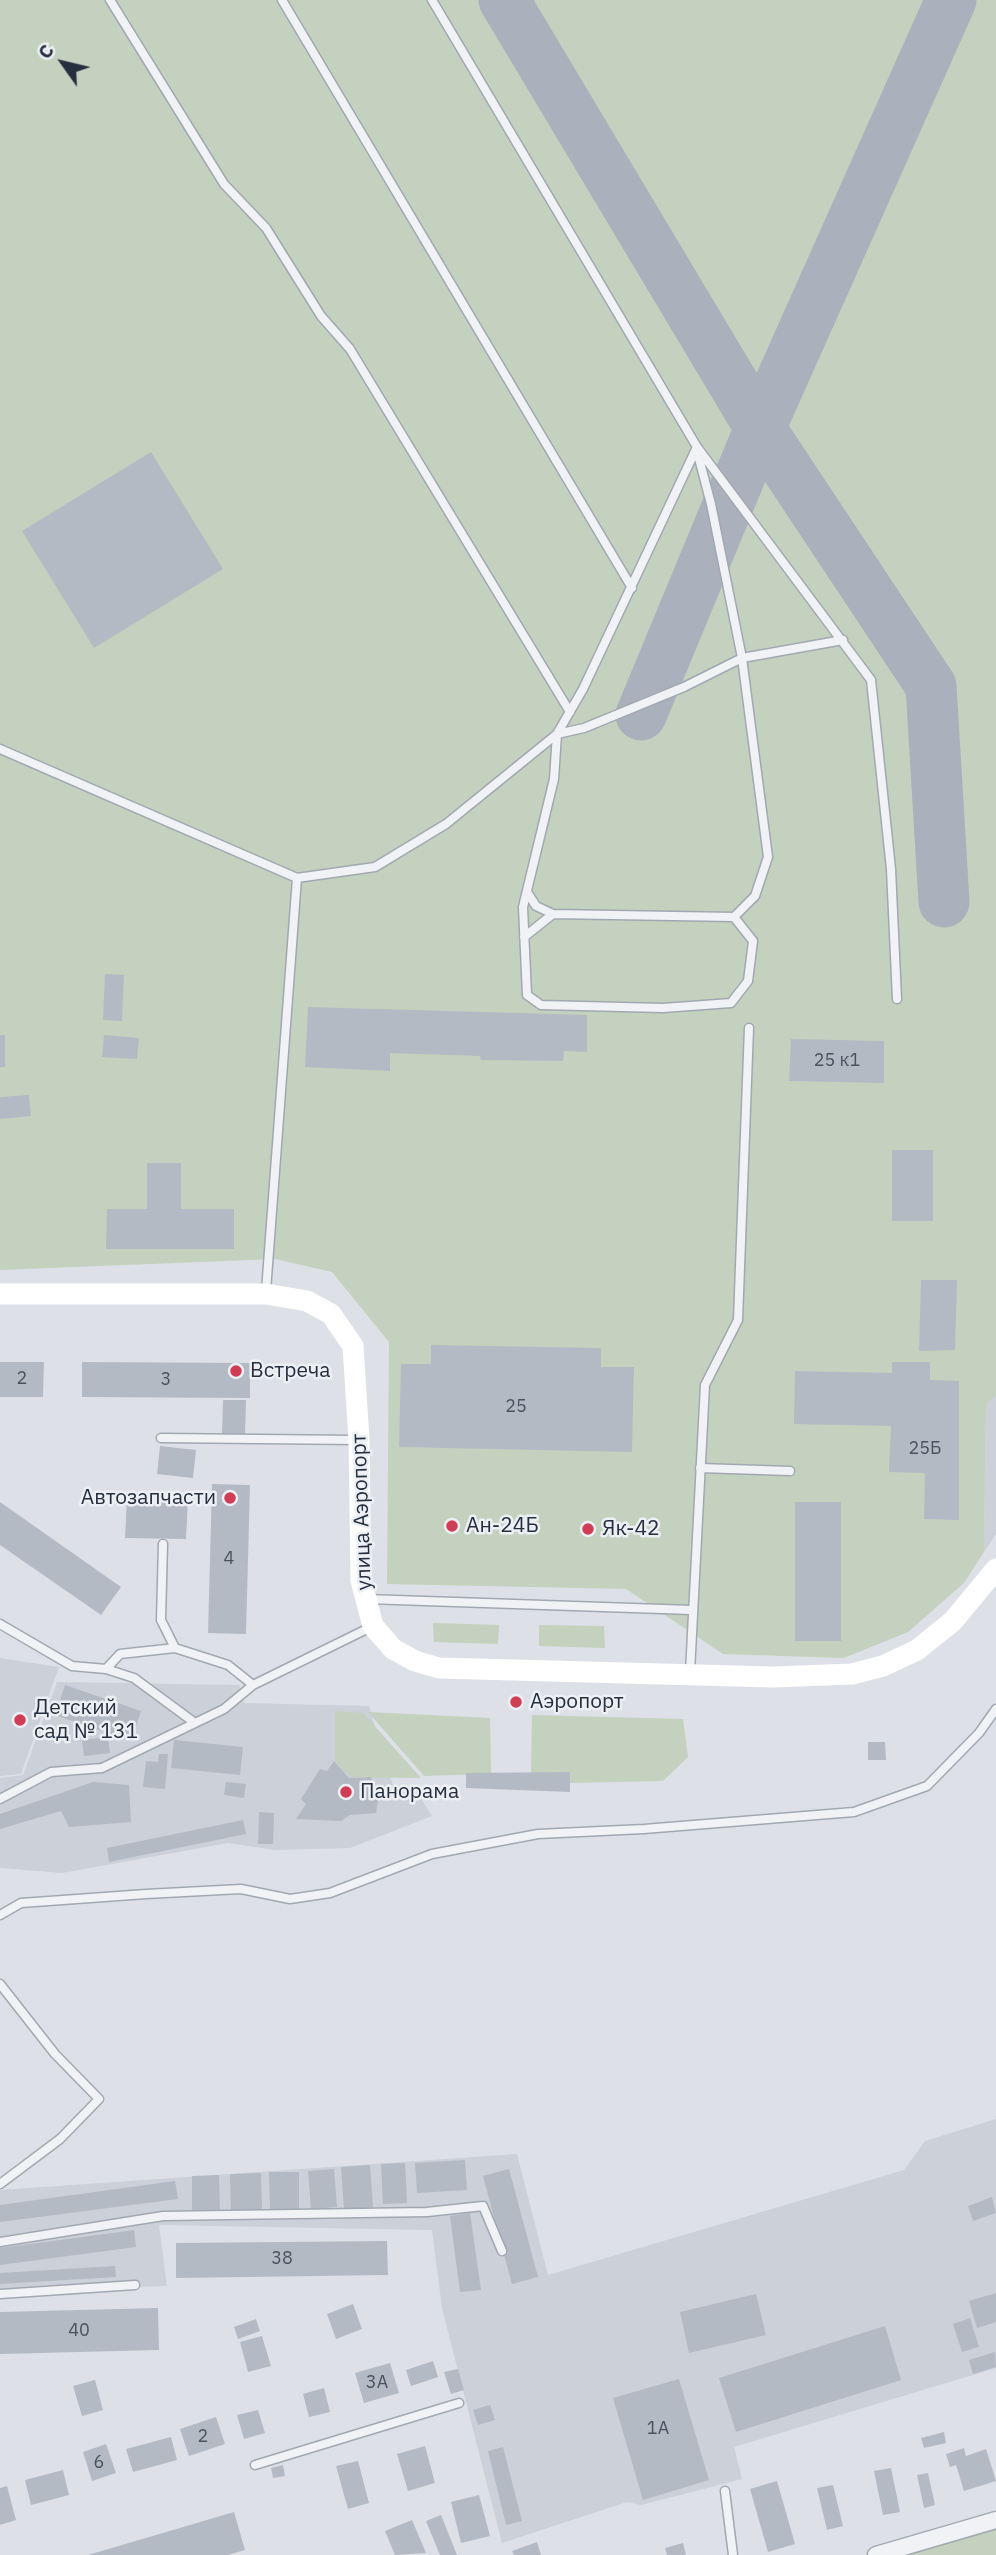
<!DOCTYPE html>
<html>
<head>
<meta charset="utf-8">
<style>
	body { margin:0 }
	#map { position:relative; width:996px; height:2555px; overflow:hidden; background:#dde1e7; font-family:"IBM Plex Sans",sans-serif }
	canvas { display:block }
	.north { position:absolute; left:28px; top:28px; width:70px; height:70px; -webkit-text-stroke:5px #ecf0f5; paint-order:stroke; rotate:304deg; font-size:19px; font-weight:700; line-height:28px; text-align:center; color:#262f3e }
	.north::after { content:''; display:block; margin:auto; width:24px; height:32px; background:#262f3e; clip-path:polygon(50% 0,100% 100%,50% 72%,0 100%) }
</style>
</head>
<body>
<div id="map">
<canvas width="996" height="2555"></canvas>
<div class="north">С</div>
</div>
<script>
const g = document.querySelector('canvas').getContext('2d');
g.lineJoin = 'round';
function fill(path, color) { g.fillStyle = color; g.fill(path, 'evenodd'); }
const shape = rows => new Path2D(rows.map(r => 'M' + r).join(''));
function stroke(path, color, width, dash) { g.strokeStyle = color; g.lineWidth = width; g.lineCap = dash ? 'butt' : 'round'; g.setLineDash(dash || []); g.stroke(path); }
function drawText(font, color, halo, rows, align = 'center') {
  g.font = font + ' "IBM Plex Sans",sans-serif'; g.lineWidth = 5; g.setLineDash([]); g.textBaseline = 'middle'; g.strokeStyle = halo; g.fillStyle = color; for (const [text, x, y, turn = 0] of rows) {
    g.save(); g.translate(x, y); g.rotate((+turn || 0) * Math.PI / 180); g.textAlign = isNaN(turn) ? turn : align; if (halo) g.strokeText(text, 0, 0); g.fillText(text, 0, 0); g.restore();
  }
}
fill(shape([
	[996,1396,996,1534,984,1552,986,1402],
	[0,1658,59,1667,21,1774,0,1776],
	[57,1682,239,1685,244,1703,369,1706,393,1785,414,1787,432,1816,350,1848,275,1850,228,1843,62,1873,0,1868,0,1778,23,1775],
	[996,2119,996,2368,734,2447,742,2479,641,2505,627,2502,502,2543,442,2308,432,2230,159,2225,167,2286,0,2290,0,2190,517,2154,548,2275,904,2170,925,2141]
]), '#cbd0d9');
fill(shape([
	[0,0,996,0,996,1396,986,1403,984,1552,964,1583,908,1632,844,1658,723,1654,626,1589,387,1584,389,1342,332,1272,275,1259,0,1270],
	[433,1623,499,1625,498,1644,434,1642],
	[539,1625,604,1626,605,1648,539,1646],
	[335,1711,363,1713,421,1778,351,1777,335,1762],
	[368,1712,490,1718,491,1774,424,1776],
	[532,1715,683,1719,688,1757,663,1781,570,1783,531,1775],
	[996,2527,996,2555,901,2555]
]), '#c3d1be');
stroke(shape([
	[504,0,760,428,931,686,944,902],
	[641,715,760,428,951,0]
]), '#aab1bc', 51);
fill(shape([
	[151,452,223,569,94,648,22,531],
	[105,974,124,975,122,1021,103,1020],
	[308,1007,587,1015,587,1052,564,1051,563,1061,481,1060,480,1056,390,1053,390,1071,305,1067],
	[0,1035,5,1035,5,1067,0,1067],
	[104,1035,139,1038,137,1059,102,1057],
	[791,1039,884,1041,884,1083,789,1081],
	[29,1095,31,1116,0,1119,0,1097],
	[892,1150,933,1150,933,1221,892,1221],
	[147,1163,181,1163,181,1209,234,1209,234,1249,106,1249,107,1209,147,1209],
	[921,1280,957,1280,955,1350,919,1351],
	[431,1345,601,1348,601,1367,634,1367,632,1452,399,1447,401,1364,431,1364],
	[0,1362,44,1362,43,1397,0,1397],
	[82,1362,250,1363,250,1398,82,1397],
	[892,1362,930,1362,930,1380,959,1381,959,1520,924,1519,925,1473,889,1472,891,1426,794,1424,795,1371,892,1373],
	[223,1400,246,1400,245,1436,222,1436],
	[160,1446,196,1450,193,1478,157,1474],
	[212,1484,250,1485,246,1634,208,1633],
	[127,1498,188,1499,186,1539,125,1538],
	[0,1502,121,1587,101,1615,0,1545],
	[795,1502,841,1502,841,1641,795,1641],
	[65,1685,141,1711,131,1741,55,1715],
	[108,1737,110,1753,84,1756,82,1740],
	[174,1740,243,1747,240,1775,171,1768],
	[868,1742,885,1742,886,1760,868,1760],
	[159,1754,168,1754,165,1789,143,1787,146,1761,158,1762],
	[334,1761,349,1778,371,1777,374,1787,386,1785,386,1796,378,1799,376,1813,350,1815,341,1821,296,1819,306,1804,301,1799,320,1769,327,1771],
	[570,1772,570,1792,466,1788,466,1773],
	[93,1782,129,1785,131,1822,69,1827,61,1811,0,1829,0,1814],
	[226,1782,246,1784,244,1798,224,1795],
	[259,1812,274,1813,273,1844,258,1844],
	[243,1820,246,1834,109,1862,107,1848],
	[465,2160,467,2190,417,2193,415,2163],
	[405,2163,407,2203,383,2204,381,2164],
	[370,2165,373,2207,344,2210,341,2167],
	[334,2169,337,2207,311,2209,308,2171],
	[509,2169,538,2277,512,2284,483,2176],
	[269,2172,299,2172,299,2210,270,2211],
	[261,2173,262,2210,231,2211,230,2174],
	[219,2175,220,2214,192,2214,192,2176],
	[175,2181,178,2199,0,2222,0,2205],
	[992,2197,996,2213,973,2221,968,2206],
	[470,2213,481,2290,460,2292,450,2216],
	[134,2230,136,2247,0,2265,0,2248],
	[387,2241,388,2275,176,2278,176,2243],
	[115,2266,116,2277,0,2284,0,2273],
	[996,2293,996,2322,977,2328,969,2301],
	[756,2294,766,2335,689,2353,680,2312],
	[353,2304,362,2329,336,2339,327,2314],
	[158,2308,159,2350,0,2354,0,2312],
	[970,2318,979,2347,962,2352,953,2324],
	[256,2319,260,2331,238,2339,234,2327],
	[885,2326,901,2380,736,2432,719,2378],
	[262,2336,271,2366,248,2372,240,2342],
	[995,2352,996,2367,973,2374,969,2360],
	[433,2361,438,2377,411,2386,406,2370],
	[390,2363,399,2393,364,2403,355,2373],
	[458,2369,464,2390,451,2394,444,2372],
	[679,2379,709,2480,643,2500,613,2398],
	[95,2380,103,2410,82,2416,73,2386],
	[324,2388,330,2412,309,2417,303,2394],
	[490,2405,495,2420,478,2425,473,2410],
	[258,2410,265,2433,244,2439,237,2415],
	[216,2417,225,2444,189,2456,180,2429],
	[944,2432,946,2443,924,2448,921,2438],
	[171,2437,177,2460,133,2472,126,2449],
	[106,2444,116,2473,92,2481,83,2452],
	[425,2446,435,2483,408,2491,397,2454],
	[503,2447,522,2521,506,2525,488,2451],
	[964,2448,966,2456,986,2449,996,2481,964,2491,956,2465,950,2467,946,2454],
	[358,2461,369,2503,348,2509,336,2466],
	[283,2465,285,2476,273,2478,271,2468],
	[891,2468,900,2512,883,2515,874,2471],
	[63,2470,69,2495,31,2505,25,2480],
	[928,2473,935,2505,924,2508,917,2475],
	[777,2481,795,2544,768,2552,750,2489],
	[833,2485,843,2526,827,2530,817,2488],
	[7,2486,16,2520,0,2525,0,2488],
	[479,2495,490,2536,461,2543,451,2502],
	[234,2512,245,2550,228,2555,88,2555],
	[441,2515,457,2555,440,2555,426,2521],
	[412,2520,426,2553,395,2555,385,2531],
	[537,2542,541,2555,514,2555,512,2551],
	[683,2543,686,2555,667,2555,665,2548]
]), '#b4bac4');
const service = shape([
	[110,0,224,184,266,228,321,316,350,349,570,712],
	[282,0,632,588],
	[432,0,697,447,871,680,891,869,897,999],
	[697,451,711,504,742,658,768,857,755,896,734,917],
	[0,749,297,878,266,1291],
	[297,878,375,867,446,824,557,734,583,689,697,447],
	[527,892,536,906,553,914],
	[524,937,553,914,734,917,753,941,748,981,731,1003,663,1008,541,1005,527,995,523,907,554,779,557,734,584,728,684,687,742,658,843,640],
	[161,1438,356,1440],
	[700,1468,790,1471],
	[163,1544,161,1620,175,1648,228,1665,253,1685],
	[366,1599,692,1610],
	[0,1624,72,1666,106,1669,134,1678,195,1723],
	[106,1669,120,1654,175,1648],
	[690,1672,705,1385,738,1320,749,1028],
	[0,1799,51,1772,102,1768,224,1709,253,1685,371,1627],
	[0,1915,21,1903,146,1894,241,1889,290,1899,330,1893,432,1854,538,1834,644,1829,854,1812,927,1786,979,1733,996,1709],
	[0,1984,55,2054,99,2099,60,2139,0,2184],
	[0,2242,163,2216,427,2212,483,2206,502,2251],
	[0,2294,135,2285],
	[255,2465,459,2403],
	[725,2491,733,2555]
]);
const minor = shape([
	[876,2555,996,2520]
]);
stroke(service, '#a2a8b1', 11);
stroke(minor, '#a2a8b1', 19);
stroke(service, '#f0f2f5', 8);
stroke(minor, '#f0f2f5', 16);
stroke(shape([
	[0,1294,266,1294,307,1301,331,1314,353,1346,359,1440,361,1580,373,1626,393,1649,415,1661,439,1668,773,1677,852,1674,883,1666,917,1650,953,1621,996,1569]
]), '#fff', 21);
for (const [x, y, r, color] of [
	[236,1371,7,"#d03e56"],
	[230,1498,7,"#d03e56"],
	[452,1526,7,"#d03e56"],
	[588,1529,7,"#d03e56"],
	[516,1702,7,"#d03e56"],
	[20,1720,7,"#d03e56"],
	[346,1792,7,"#d03e56"]
]) { const dot = new Path2D(); dot.arc(x, y, r, 0, 2 * Math.PI); g.fillStyle = color; g.fill(dot); stroke(dot, '#ecf0f5', 2.5); }
drawText('18px', '#4a5260', null, [
	["25 к1",837,1061],
	["2",22,1379],
	["3",166,1380],
	["25",516,1407],
	["25Б",925,1449],
	["4",229,1559],
	["38",282,2259],
	["40",79,2331],
	["3А",377,2383],
	["1А",658,2429],
	["2",203,2437],
	["6",99,2463]
]);
drawText('21px', '#262f3e', '#ecf0f5', [
	["Встреча",250,1371],
	["Автозапчасти",216,1498,"right"],
	["Ан-24Б",466,1526],
	["Як-42",602,1529],
	["Аэропорт",530,1702],
	["Детский",34,1708],
	["сад № 131",34,1732],
	["Панорама",360,1792]
], 'left');
drawText('21px', '#262f3e', '#ecf0f5', [
	["улица Аэропорт",362,1512,-92]
]);
</script>
</body>
</html>
